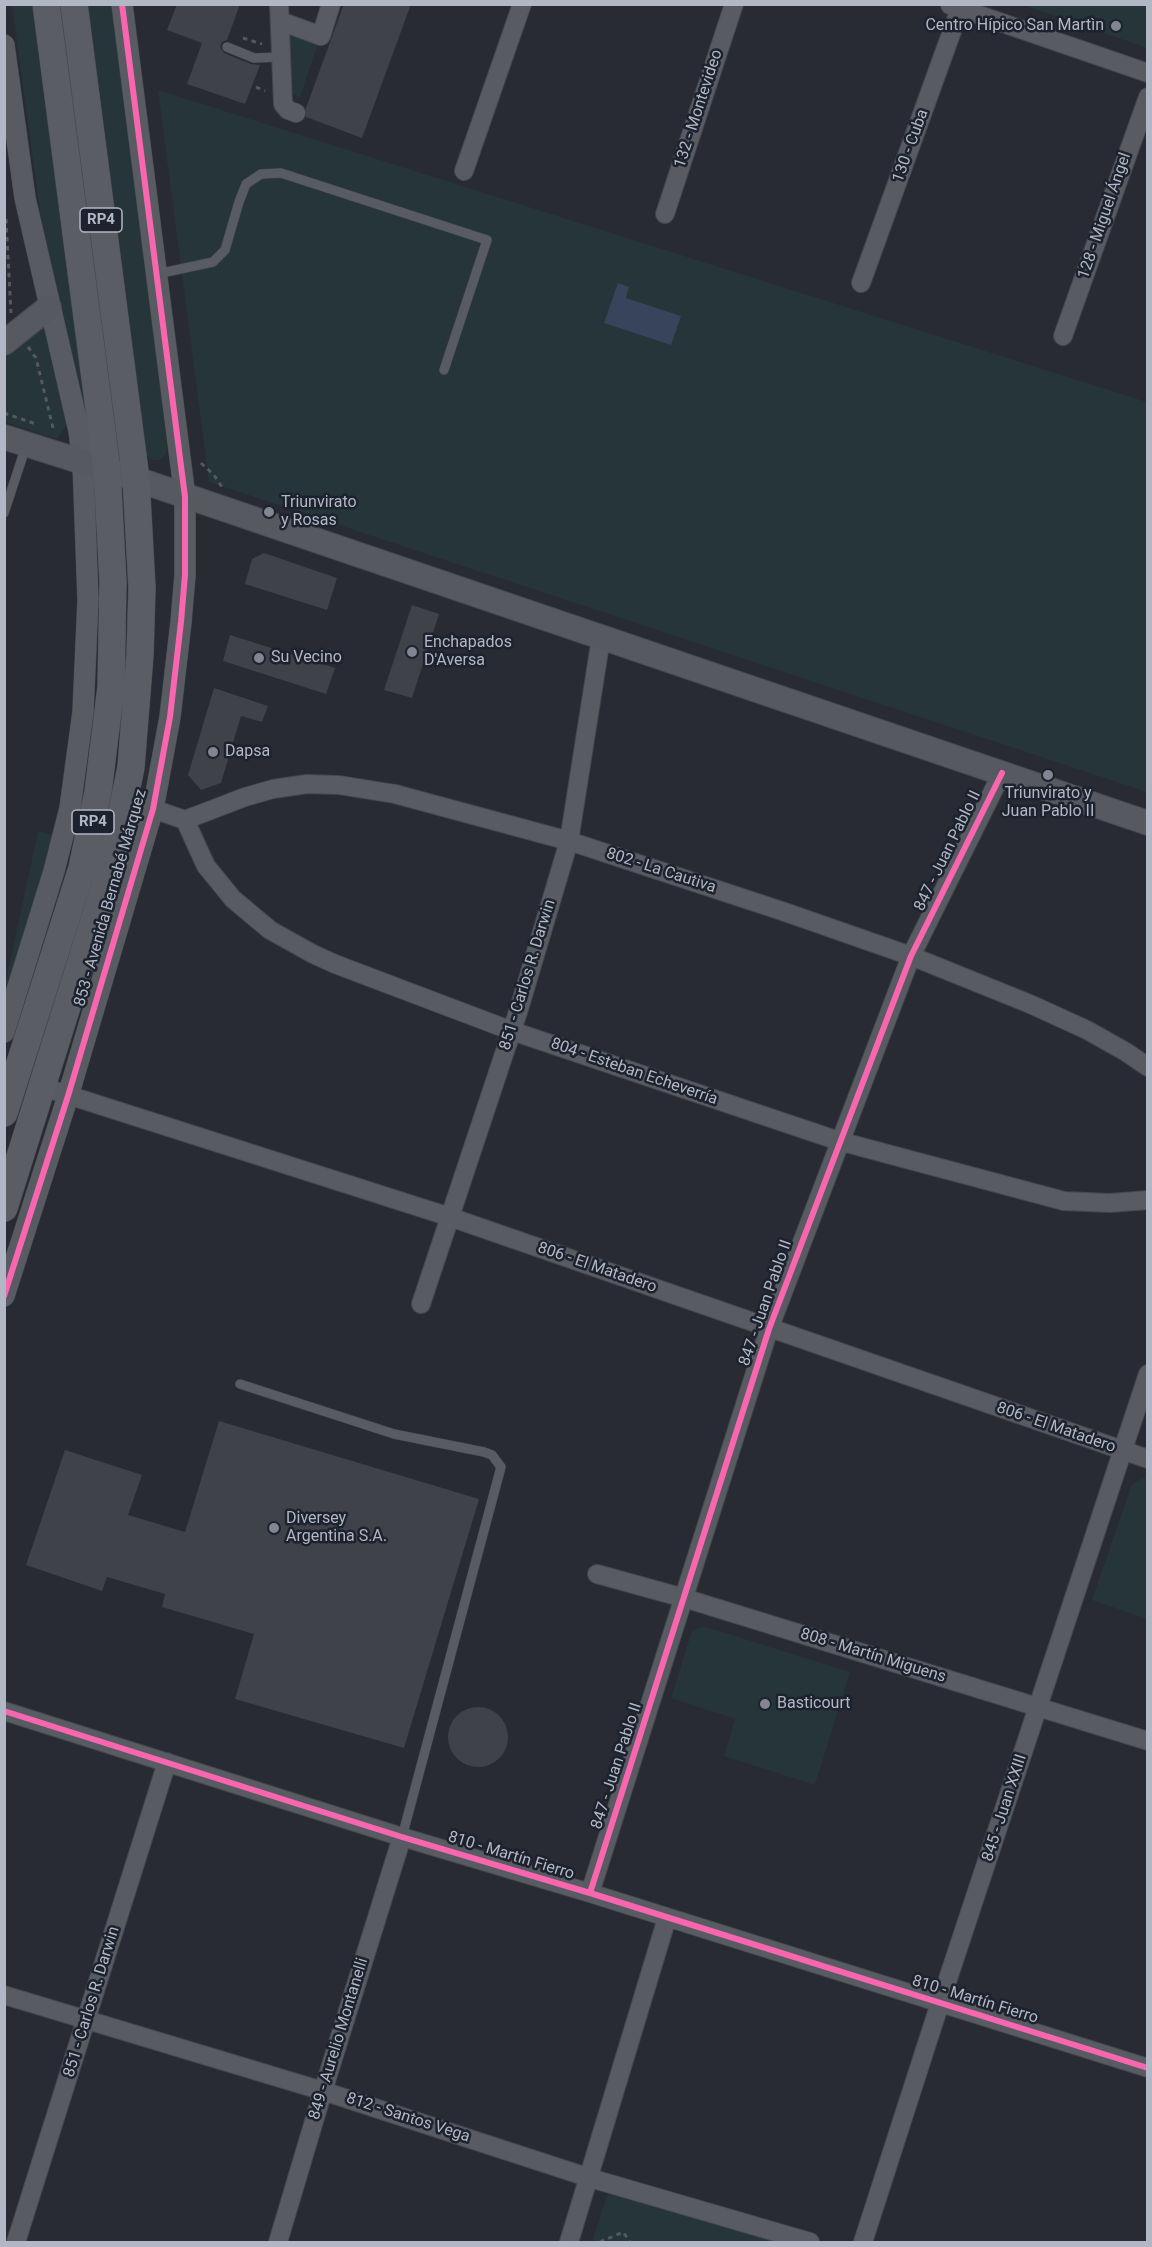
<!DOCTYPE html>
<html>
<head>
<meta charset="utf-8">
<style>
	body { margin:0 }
	#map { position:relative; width:1152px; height:2247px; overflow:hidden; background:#282b33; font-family:Roboto,sans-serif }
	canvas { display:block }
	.frame { position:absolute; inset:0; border:6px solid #b2b7c5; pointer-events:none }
</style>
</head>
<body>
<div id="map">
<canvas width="1152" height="2247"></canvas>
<div class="frame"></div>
</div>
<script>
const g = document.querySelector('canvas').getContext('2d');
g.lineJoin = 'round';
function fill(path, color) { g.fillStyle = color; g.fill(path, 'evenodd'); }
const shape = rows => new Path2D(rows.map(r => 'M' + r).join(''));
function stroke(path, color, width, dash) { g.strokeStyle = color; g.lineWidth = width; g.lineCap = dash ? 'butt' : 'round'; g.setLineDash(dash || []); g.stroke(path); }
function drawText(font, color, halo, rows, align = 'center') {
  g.font = font + ' Roboto,sans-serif'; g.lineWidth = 5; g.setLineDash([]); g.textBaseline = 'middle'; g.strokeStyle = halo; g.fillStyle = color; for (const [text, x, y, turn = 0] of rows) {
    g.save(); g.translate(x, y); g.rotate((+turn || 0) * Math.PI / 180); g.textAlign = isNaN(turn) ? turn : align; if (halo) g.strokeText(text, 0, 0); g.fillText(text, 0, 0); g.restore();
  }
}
fill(shape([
	[12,5,36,5,91,434,87,433,77,374,46,255],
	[88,5,112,5,167,444,166,454,160,460,152,460,146,454,145,444],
	[1023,5,1147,5,1147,48],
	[285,30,319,41,300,97,285,92],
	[158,90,1147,402,1147,792,209,482],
	[40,325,46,326,67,424,57,439,5,422,5,355],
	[38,831,57,836,5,1015,5,985],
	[1143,1478,1148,1480,1147,1619,1092,1600,1132,1484],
	[703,1626,850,1672,815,1785,724,1756,735,1719,671,1698,692,1631],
	[609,2189,776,2242,592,2242]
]), '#263539');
fill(shape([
	[618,283,629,287,626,298,681,316,671,345,604,323]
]), '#38445c');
fill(shape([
	[177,4,240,4,227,40,222,42,220,47,224,53,251,64,260,65,245,104,187,84,202,43,167,30],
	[344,4,411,4,362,138,306,117,306,108],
	[264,553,337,578,327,610,245,584,252,559],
	[412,605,439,614,412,698,384,690],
	[230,635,335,668,326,694,223,661],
	[214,688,268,706,262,722,241,716,221,783,201,790,188,775],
	[219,1421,479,1499,404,1748,235,1699,254,1634,162,1607,165,1594,107,1577,102,1591,26,1565,65,1450,142,1475,128,1515,185,1532],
	'448 1737a30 30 0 1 1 60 0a30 30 0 1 1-60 0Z'
]), '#3f4248');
const service = shape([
	[227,47,254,58,280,57],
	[157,274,213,262,225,250,239,202,246,184,261,174,281,173,487,240,444,370],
	[4,513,26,446],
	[240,1384,394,1434,484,1452,492,1455,501,1467,402,1837]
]);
const minor = shape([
	[279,4,283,104,288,110,296,113],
	[950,5,1148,73],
	[280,21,321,36,331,4],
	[464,171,522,4],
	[665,214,734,4],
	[861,283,960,9],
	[1063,336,1148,97],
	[153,809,185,820,245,797,273,789,307,784,339,785,395,794,569,841,782,911,911,956,1030,1004,1087,1030,1126,1052,1148,1067],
	[185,820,206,866,233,899,270,930,313,954,335,964,512,1031,839,1141,1064,1201,1110,1203,1148,1200],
	[43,1087,450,1217,1148,1459],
	[421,1304,519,1009,569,841,601,638],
	[597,1574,684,1598,1148,1741],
	[4,1711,402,1837,590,1893,1148,2068],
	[590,1893,769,1329,911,956,1002,773],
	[4,1995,323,2091,590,2178,810,2242],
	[16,2242,167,1762],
	[278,2242,323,2091,402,1837],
	[569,2242,667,1918],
	[863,2242,940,2003,1148,1374]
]);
const tertiary = shape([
	[4,45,25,198,79,431,83,463,88,600,83,712,70,808,54,871,4,1032],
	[4,1296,68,1096,153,809,170,717,181,622,185,575,185,497,122,4]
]);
const secondary = shape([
	[4,343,49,307],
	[4,437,136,479,1148,823]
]);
const primary = shape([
	[4,1113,82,868,98,792,111,687,113,582,107,470,46,4],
	[4,1208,105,885,120,822,131,767,140,655,142,588,136,479,74,4]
]);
stroke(service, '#44474d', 10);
stroke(minor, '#44474d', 20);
stroke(tertiary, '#44474d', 22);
stroke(secondary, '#464850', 26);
stroke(primary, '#464850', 28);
stroke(shape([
	[243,38,262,44],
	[256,87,265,91],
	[6,219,11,313],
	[28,347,36,358,54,432],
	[4,413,36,424],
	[201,463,214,475,222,487],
	[600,2242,623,2232,630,2242]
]), '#55595f', 3, [4.5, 4.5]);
stroke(service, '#585b62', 9);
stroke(minor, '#585b62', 18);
stroke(tertiary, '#585b62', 21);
stroke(secondary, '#575960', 24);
stroke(primary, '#5a5d64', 27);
stroke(shape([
	[4,1296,68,1096,153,809,170,717,181,622,185,575,185,497,122,4],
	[4,1711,402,1837,590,1893,1148,2068],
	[590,1893,769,1329,911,956,1002,773]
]), '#f766af', 6);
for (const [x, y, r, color] of [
	[1116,26,6,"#828692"],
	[269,512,6,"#828692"],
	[412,652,6,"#828692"],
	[259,658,6,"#828692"],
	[213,752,6,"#828692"],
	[1048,775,6,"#828692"],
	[274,1528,6,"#828692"],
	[765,1704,6,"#828692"]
]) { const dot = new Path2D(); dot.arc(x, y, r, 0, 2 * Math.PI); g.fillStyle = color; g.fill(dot); stroke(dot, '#1c222e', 2); }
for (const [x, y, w] of [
	[101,220,42],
	[93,822,42]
]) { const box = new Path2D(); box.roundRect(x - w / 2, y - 12, w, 24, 4.5); g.fillStyle = '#1c222e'; g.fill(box); stroke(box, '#b2b7c5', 1.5); }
drawText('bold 15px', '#b2b7c5', null, [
	["RP4",101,220],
	["RP4",93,822]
]);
drawText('16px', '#b2b7c5', '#1c222e', [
	["Centro Hípico San Martìn",1104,26,"right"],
	["Triunvirato",281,503],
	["y Rosas",281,521],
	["Enchapados",424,643],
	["D'Aversa",424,661],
	["Su Vecino",271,658],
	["Dapsa",225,752],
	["Triunvirato y",1048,794,"center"],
	["Juan Pablo II",1048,812,"center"],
	["Diversey",286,1519],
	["Argentina S.A.",286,1537],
	["Basticourt",777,1704]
], 'left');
drawText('16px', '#b2b7c5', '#1c222e', [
	["132 - Montevideo",699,109,-72],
	["130 - Cuba",911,146,-70],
	["128 - Miguel Ángel",1105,216,-71],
	["847 - Juan Pablo II",948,851,-64],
	["802 - La Cautiva",661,871,18],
	["853 - Avenida Bernabé Márquez",111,898,-74],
	["851 - Carlos R. Darwin",528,975,-73],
	["804 - Esteban Echeverría",634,1072,19],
	["806 - El Matadero",597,1268,19],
	["847 - Juan Pablo II",766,1303,-71],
	["806 - El Matadero",1056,1428,19],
	["808 - Martín Miguens",873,1656,17],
	["847 - Juan Pablo II",617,1766,-72],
	["845 - Juan XXIII",1005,1808,-72],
	["810 - Martín Fierro",511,1856,17],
	["810 - Martín Fierro",975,2000,17],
	["851 - Carlos R. Darwin",92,2002,-73],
	["849 - Aurelio Montanelli",339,2039,-73],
	["812 - Santos Vega",408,2118,18]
]);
</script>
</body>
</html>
